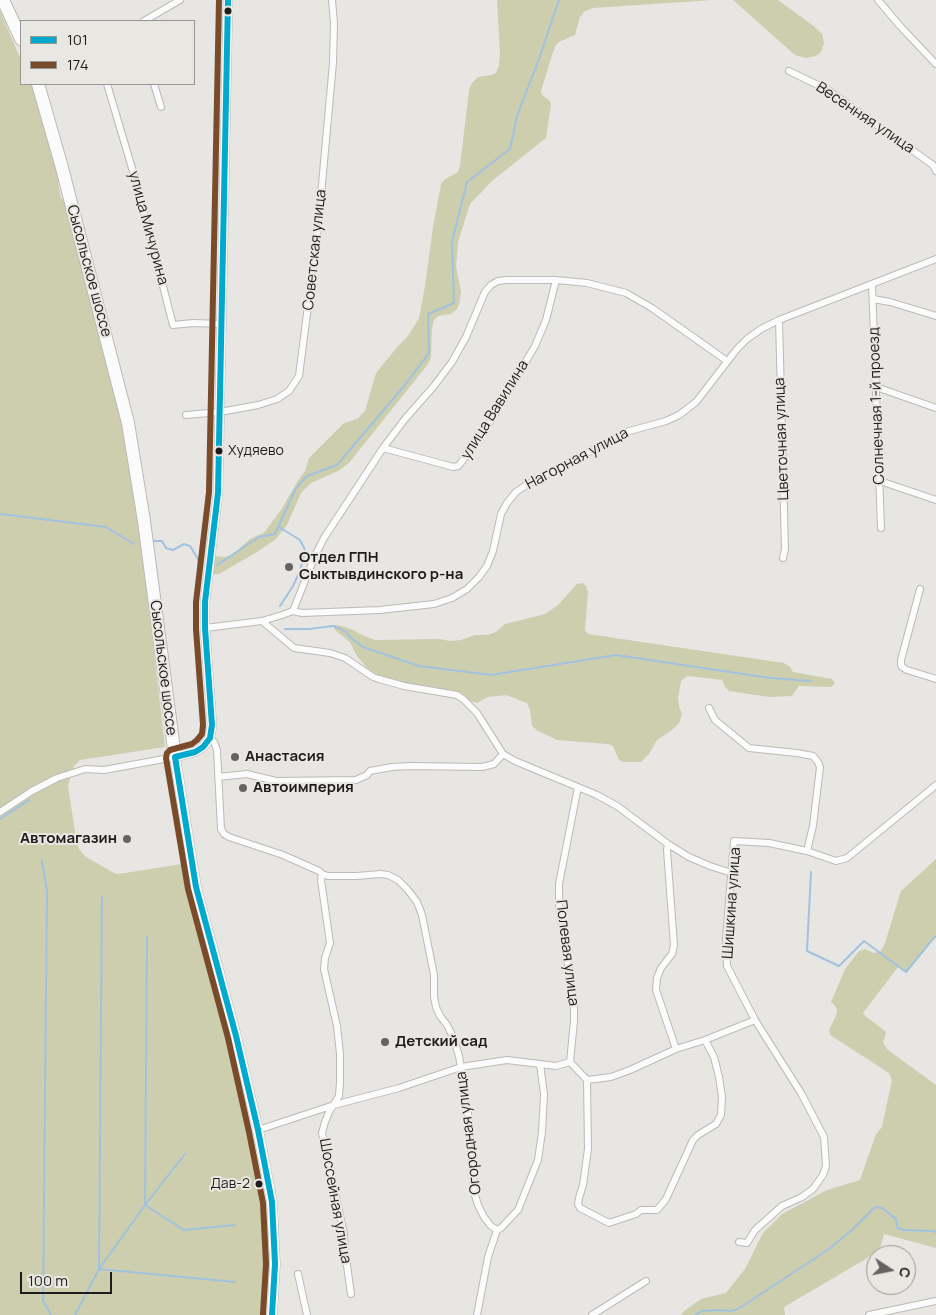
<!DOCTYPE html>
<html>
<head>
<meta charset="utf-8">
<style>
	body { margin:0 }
	#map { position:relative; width:936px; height:1315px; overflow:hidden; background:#e8e6e3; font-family:Manrope,sans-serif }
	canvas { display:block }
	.legend { position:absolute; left:20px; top:20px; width:175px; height:65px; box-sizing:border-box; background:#e9e7e2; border:1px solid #989692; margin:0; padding:6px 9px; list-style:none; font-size:15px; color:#1e1d1b }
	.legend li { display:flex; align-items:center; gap:10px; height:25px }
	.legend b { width:25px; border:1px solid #989692 }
	.north { position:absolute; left:866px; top:1245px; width:50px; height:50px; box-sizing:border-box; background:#e9e7e2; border:1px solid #989692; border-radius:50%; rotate:101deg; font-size:14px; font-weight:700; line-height:20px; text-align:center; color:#1e1d1b }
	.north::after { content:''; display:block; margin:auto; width:18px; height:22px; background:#656361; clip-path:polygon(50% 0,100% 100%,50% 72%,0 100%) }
	.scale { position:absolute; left:20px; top:1272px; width:92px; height:22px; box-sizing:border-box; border:2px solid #1e1d1b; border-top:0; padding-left:6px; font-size:15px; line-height:18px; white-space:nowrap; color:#1e1d1b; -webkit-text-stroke:4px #e9e7e2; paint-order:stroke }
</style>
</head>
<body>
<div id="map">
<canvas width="936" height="1315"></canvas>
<ul class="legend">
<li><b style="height:6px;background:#00a9ce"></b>101</li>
<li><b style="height:6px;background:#7a4b2a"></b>174</li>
</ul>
<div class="north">С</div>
<div class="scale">100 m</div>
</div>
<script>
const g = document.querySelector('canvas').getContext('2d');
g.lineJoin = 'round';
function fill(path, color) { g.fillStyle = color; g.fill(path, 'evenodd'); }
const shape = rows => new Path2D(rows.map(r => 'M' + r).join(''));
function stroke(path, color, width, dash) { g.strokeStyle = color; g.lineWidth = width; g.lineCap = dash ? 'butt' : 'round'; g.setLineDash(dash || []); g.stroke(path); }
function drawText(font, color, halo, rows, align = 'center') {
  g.font = font + ' Manrope,sans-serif'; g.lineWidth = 4; g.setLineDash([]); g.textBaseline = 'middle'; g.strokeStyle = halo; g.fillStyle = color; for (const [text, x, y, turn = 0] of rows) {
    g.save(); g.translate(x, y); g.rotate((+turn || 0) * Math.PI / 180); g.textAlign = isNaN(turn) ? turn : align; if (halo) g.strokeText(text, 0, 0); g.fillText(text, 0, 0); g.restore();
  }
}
fill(shape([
	[497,0,713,0,593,8,585,11,580,17,575,35,559,42,556,45,553,52,541,91,542,95,549,100,551,104,546,138,492,181,470,204,458,242,456,267,461,291,459,305,456,310,451,314,438,316,434,320,432,328,431,357,428,364,349,463,338,471,311,483,301,493,287,525,276,539,257,552,219,574,213,574,215,556,225,557,232,555,250,539,263,533,266,530,281,510,299,479,305,471,309,458,344,423,357,419,365,411,376,373,398,346,408,336,419,318,425,286,433,227,441,184,444,180,458,172,460,166,469,90,472,83,478,77,492,75,496,73,499,65,500,55],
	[733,0,778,0,815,27,822,34,824,43,821,52,816,56,806,58,795,55],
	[0,11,21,60,21,84,31,84,32,86,61,177,58,183,61,198,66,202,121,422,139,522,165,747,80,760,74,766,68,786,76,838,79,849,86,857,116,874,125,873,182,864,194,917,252,1133,265,1202,269,1231,269,1265,265,1315,0,1315],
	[583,583,586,586,588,592,585,630,588,634,784,663,790,667,793,672,832,679,835,683,831,687,799,686,792,696,769,697,729,691,725,687,722,680,688,676,681,681,678,698,679,706,682,714,679,723,672,730,657,740,649,754,641,762,623,762,619,760,613,746,608,744,557,740,538,731,532,726,530,710,527,703,506,695,488,697,477,703,470,701,462,693,435,687,399,683,380,676,367,668,357,656,350,642,336,631,333,626,335,625,342,626,351,629,362,635,375,640,440,639,450,641,461,640,475,635,487,635,496,632,505,624,545,614,558,605,577,584],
	[936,859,936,936,908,971,905,972,898,967,863,1013,864,1015,885,1031,886,1033,883,1043,888,1050,936,1085,936,1248,884,1234,880,1249,864,1260,784,1307,785,1315,681,1315,684,1311,701,1299,726,1293,745,1269,763,1233,782,1214,827,1190,860,1180,876,1134,882,1127,892,1080,889,1073,830,1035,829,1030,836,1016,837,1010,835,1006,831,1002,845,969,859,951,865,949,874,953,880,952,884,946,901,891]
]), '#cccead');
stroke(shape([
	[0,514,106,527,134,544],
	[279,527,300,540,305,550,300,571,293,586,280,606],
	[152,541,162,541,166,548,173,550,184,544,190,546,198,559,199,565],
	[217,565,259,537,275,534,296,488,307,476,337,465,404,386,429,353,428,314,454,303,452,242,467,182,510,149,517,116,539,59,559,0],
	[285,629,309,629,333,626,341,629,346,632,351,638,363,647,419,666,491,675,616,655,770,678,811,681],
	[0,819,29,800],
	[42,861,47,891,43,1301,51,1315],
	[811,872,807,951,839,966,864,941,906,972,932,940,936,936],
	[185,1154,145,1205,184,1230,235,1225],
	[99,1269,145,1205,147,936],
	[99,1269,235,1282],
	[75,1315,99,1269,102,897],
	[695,1315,702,1311,718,1310,731,1311,738,1309,829,1249,852,1230,875,1207,882,1208,896,1219,897,1228,905,1230,933,1231,936,1232]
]), '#a1c2df', 2);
const street = shape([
	[878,0,900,26,936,64],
	[144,21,180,0],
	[789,71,828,90,933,165,936,171],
	[107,84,137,185,173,325,193,323,222,324],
	[154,84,161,107],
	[872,284,881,528],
	[873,299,890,302,936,316],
	[779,320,785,549,783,558],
	[876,387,936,408],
	[186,415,220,412,258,405,277,399,289,391,299,376,318,228,333,63,334,23,332,0],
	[383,448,446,465,453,467,458,466,460,464,492,419,535,346,546,320,556,280],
	[880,481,936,500],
	[920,589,901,660,901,664,902,667,907,670,936,679],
	[293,611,314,558,324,538,383,448,405,419,434,386,452,362,466,337,485,292,491,285,498,281,506,280,556,280,587,283,626,293,652,308,727,361],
	[262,621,294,648,330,653,345,658,373,677,379,679,404,686,457,695,463,699,477,713,503,754,515,761,597,795,617,806,668,844,689,857,710,866,732,873],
	[205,628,262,621,282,615,293,611,302,613,380,610,434,604,452,598,467,589,479,577,487,566,493,551,501,514,507,503,516,492,528,484,626,432,666,421,679,415,696,402,737,349,747,339,761,329,779,320,936,259],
	[709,708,715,720,749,748,797,753,813,756,818,762,820,767,813,826,807,851],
	[210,738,214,742,217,750,221,829,224,834,229,837,283,855,319,871,322,874,328,876,357,876,380,874,388,875,398,880,407,889,417,902,422,915,434,975,434,997,436,1007,440,1016,447,1025,453,1037,459,1056,468,1113,474,1192,478,1205,484,1217,491,1226,497,1230,488,1257,477,1315],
	[218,777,247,774,276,781,356,780,367,775,370,771,392,767,410,766,482,767,494,764,503,754],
	[0,812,32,791,57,778,85,769,104,770,175,757],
	[668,844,667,850,674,945,672,954,661,968,657,978,656,990,676,1049],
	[322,874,321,880,330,943,325,958,324,969,337,1026,340,1054,340,1082,339,1096,329,1112,325,1122,322,1133,344,1234,345,1251,351,1294],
	[570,1062,574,1021,574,1005,559,906,559,884,578,787],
	[570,1062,587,1080,611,1077,630,1070,676,1049,705,1040,755,1020],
	[587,1080,588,1149,583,1185,579,1198,578,1204,580,1208,609,1223,636,1214,641,1210,657,1210,666,1199,693,1140,698,1135,716,1124,721,1115,722,1097,719,1077,714,1057,705,1040],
	[258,1130,334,1105,399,1088,461,1067,507,1060,556,1066,570,1062],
	[497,1230,501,1228,518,1210,538,1160,542,1132,544,1094,540,1064],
	[739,1242,747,1243,755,1230,782,1206,802,1197,813,1189,823,1175,826,1166,824,1137,801,1093,755,1020,727,966,726,938,734,841,769,843,807,851,836,861,847,858,936,785],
	[298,1274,307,1315],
	[592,1315,646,1281],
	[869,1315,936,1301]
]);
const secondary = shape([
	[175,757,195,752,203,747,210,738,212,725,205,628,205,602,218,493,228,0]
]);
const primary = shape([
	[175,757,196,887,236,1036,258,1130,272,1202,275,1264,272,1315]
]);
const highway = shape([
	[3,0,21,39],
	[38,84,61,164,128,423,144,521,175,757]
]);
stroke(street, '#bbbab8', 8);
stroke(secondary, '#bbbab8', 10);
stroke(primary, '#bbbab8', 11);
stroke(highway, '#bbbab8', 14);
stroke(street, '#fcfbfb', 6);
stroke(secondary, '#fcfbfb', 9);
stroke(primary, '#fcfbfb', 10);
stroke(highway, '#fcfbfb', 12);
stroke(shape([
	[228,0,218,493,205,602,205,628,212,725,210,738,203,747,195,752,175,757,196,887,236,1036,258,1130,272,1202,275,1264,272,1315]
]), '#00a9ce', 6);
stroke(shape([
	[219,0,209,492,196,602,196,629,203,725,202,734,197,740,192,744,170,750,167,753,166,758,188,889,228,1038,249,1132,263,1203,266,1264,263,1314]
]), '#7a4b2a', 6);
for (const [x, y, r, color] of [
	[228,11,4.5,"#1e1d1b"],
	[219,451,4.5,"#1e1d1b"],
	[289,567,5,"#656361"],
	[235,757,5,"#656361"],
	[243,788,5,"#656361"],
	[127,839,5,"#656361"],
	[385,1042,5,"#656361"],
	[259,1184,4.5,"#1e1d1b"]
]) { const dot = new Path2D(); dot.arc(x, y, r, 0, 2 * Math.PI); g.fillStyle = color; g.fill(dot); stroke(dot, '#e9e7e2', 2); }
drawText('14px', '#1e1d1b', '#e9e7e2', [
	["Худяево",228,451],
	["Дав-2",250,1184,"right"]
], 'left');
drawText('15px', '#1e1d1b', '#e9e7e2', [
	["Весенняя улица",865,118,34],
	["улица Мичурина",148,228,75],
	["Советская улица",315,250,-84],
	["Сысольское шоссе",89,271,75],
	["Солнечная 1-й проезд",877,406,-92],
	["улица Вавилина",495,410,-58],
	["Цветочная улица",782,439,-92],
	["Нагорная улица",577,459,-28],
	["Сысольское шоссе",163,668,83],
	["Шишкина улица",732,903,-86],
	["Полевая улица",567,953,83],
	["Огородная улица",469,1133,-97],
	["Шоссейная улица",335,1201,80]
]);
drawText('bold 15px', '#1e1d1b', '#e9e7e2', [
	["Отдел ГПН",299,558],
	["Сыктывдинского р-на",299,575],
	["Анастасия",245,757],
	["Автоимперия",253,788],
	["Автомагазин",117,839,"right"],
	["Детский сад",395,1042]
], 'left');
</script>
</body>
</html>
